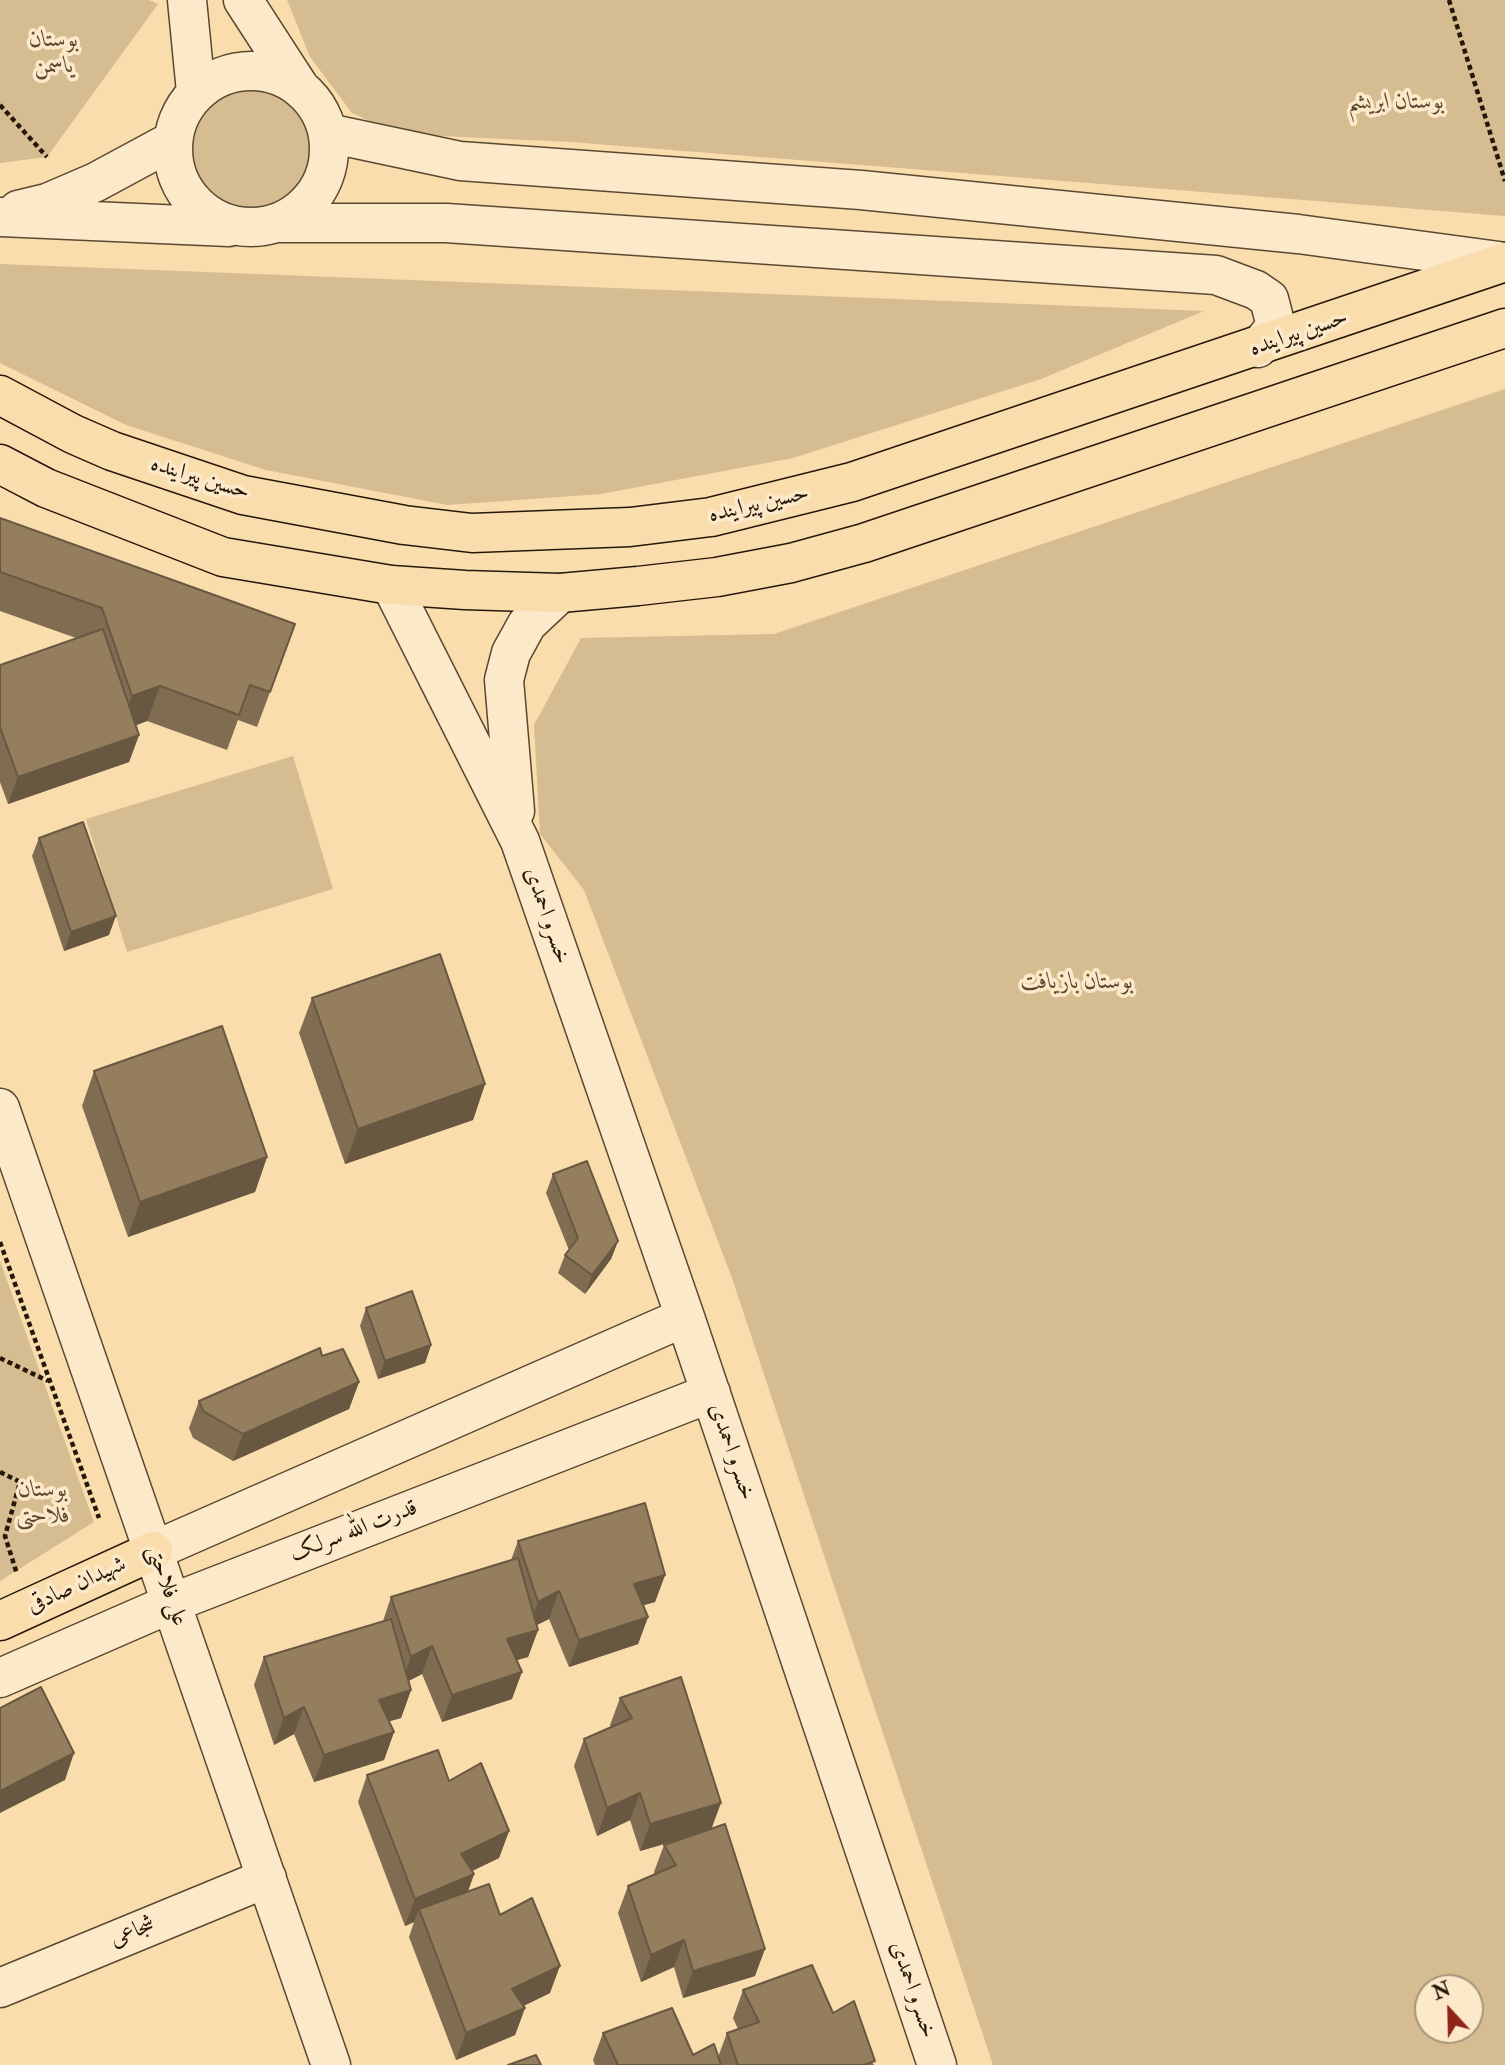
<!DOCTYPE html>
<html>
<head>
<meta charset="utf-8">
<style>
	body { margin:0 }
	#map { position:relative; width:1505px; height:2065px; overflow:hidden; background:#faddad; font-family:"IM FELL Double Pica",serif }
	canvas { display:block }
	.north { position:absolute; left:1414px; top:1974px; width:70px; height:70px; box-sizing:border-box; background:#fce9ca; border:2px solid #a6957c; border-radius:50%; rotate:338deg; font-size:19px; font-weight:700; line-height:28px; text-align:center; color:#251808 }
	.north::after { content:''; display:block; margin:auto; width:24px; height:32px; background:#8f2418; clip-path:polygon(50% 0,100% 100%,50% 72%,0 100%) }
</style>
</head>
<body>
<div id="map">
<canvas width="1505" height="2065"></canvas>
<div class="north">N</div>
</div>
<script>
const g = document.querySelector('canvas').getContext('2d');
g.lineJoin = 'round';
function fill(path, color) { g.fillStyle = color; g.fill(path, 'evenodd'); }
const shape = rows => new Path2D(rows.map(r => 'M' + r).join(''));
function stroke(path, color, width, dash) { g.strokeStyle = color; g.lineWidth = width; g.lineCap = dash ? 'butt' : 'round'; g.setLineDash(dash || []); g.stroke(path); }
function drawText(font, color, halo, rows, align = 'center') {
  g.font = font + ' "IM FELL Double Pica",Amiri,serif'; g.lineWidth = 7; g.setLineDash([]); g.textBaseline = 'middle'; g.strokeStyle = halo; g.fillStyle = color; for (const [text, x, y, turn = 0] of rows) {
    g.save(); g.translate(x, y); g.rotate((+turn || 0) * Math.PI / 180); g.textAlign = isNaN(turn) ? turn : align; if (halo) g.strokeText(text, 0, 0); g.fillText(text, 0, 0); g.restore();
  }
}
fill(shape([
	[0,0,149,0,158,4,47,157,0,163],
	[287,0,1505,0,1505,216,571,142,398,134,352,113,310,57],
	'182 149a70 70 0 1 1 140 0a70 70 0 1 1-140 0Z',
	[0,264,1204,311,1041,379,793,458,601,494,447,505,266,470,126,425,0,363],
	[1505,389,1505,2065,993,2065,732,1278,584,890,540,834,534,725,581,638,774,634],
	[1428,1988,1470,1988,1470,2030,1428,2030],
	[293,756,333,889,127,952,86,819],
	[0,1261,94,1522,0,1581]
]), '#d6bc91');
const minor = shape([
	[187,0,196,92],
	[243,0,300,88],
	'173 149a78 78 0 1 1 156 0a78 78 0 1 1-156 0Z',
	[328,133,460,161,861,190,1298,234,1505,262],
	[18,210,47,203,96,182,172,141],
	[0,217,229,227],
	[278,223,446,223,1216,275,1256,290,1269,299,1276,326,1258,348],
	[391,585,520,841,685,1317,937,2065],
	[515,811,504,680,511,653,527,624,560,593],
	[0,1108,331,2065],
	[153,1551,685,1317],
	[0,1678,172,1603,711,1393],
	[0,1988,267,1878]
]);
const major = shape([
	[0,395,73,434,112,451,243,495,404,525,472,533,630,527,711,517,852,482,1505,262],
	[0,464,46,488,223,557,391,585,465,590,560,593,638,586,717,577,791,563,864,543,1505,328],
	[0,1621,153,1551]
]);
stroke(minor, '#5a4931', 41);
stroke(major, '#251808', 41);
stroke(shape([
	[1449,0,1505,181],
	[0,105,47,157],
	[0,1242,99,1518],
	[0,1358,48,1381],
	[0,1472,20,1482,5,1536,17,1574]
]), '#251808', 4.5, [5, 3.5]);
stroke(minor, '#fce9ca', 38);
stroke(major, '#faddad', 38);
fill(shape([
	[0,518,270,692,257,727,238,720,227,750,147,721,136,725,139,735,129,762,8,804,0,782,0,665,76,638,0,611],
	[39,838,109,935,64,951,32,856],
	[312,998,485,1084,473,1120,345,1164,299,1033],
	[94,1071,267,1157,255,1192,128,1237,82,1106],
	[553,1174,618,1241,611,1259,585,1294,558,1273,565,1255,569,1250,546,1193],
	[366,1308,431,1345,425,1363,378,1379,360,1326],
	[322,1356,359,1382,349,1409,233,1461,193,1438,189,1428,199,1401],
	[518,1541,665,1575,655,1602,643,1605,648,1617,638,1644,569,1667,549,1619,537,1625,538,1630,528,1657,516,1660,512,1699,442,1722,422,1674,408,1681,411,1690,401,1718,389,1721,394,1732,384,1760,314,1782,294,1734,274,1745,254,1685,264,1657,383,1621,391,1597,511,1560],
	[620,1698,712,1828,755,1976,683,1998,674,1967,641,1982,618,1913,628,1886,655,1874,654,1872,664,1845,682,1839,640,1851,630,1820,597,1836,574,1766,584,1739,611,1727,610,1725],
	[367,1775,509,1831,499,1858,472,1871,474,1874,468,1892,500,1915,550,1993,523,2006,525,2008,515,2035,456,2060,409,1937,414,1922,405,1926,358,1802],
	[743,1990,833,2013,874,2065,595,2065,593,2060,603,2033,693,2055,718,2057,727,2033,738,2029,733,2018]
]), '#7f6c51');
fill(shape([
	[160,686,147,721,119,732,132,696],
	[139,735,129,762,8,804,18,777],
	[116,916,109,935,64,951,71,932],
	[485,1084,473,1120,345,1164,358,1129],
	[267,1157,255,1192,128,1237,140,1202],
	[618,1241,611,1259,585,1294,592,1275],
	[431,1345,425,1363,378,1379,385,1361],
	[359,1382,349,1409,233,1461,243,1434],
	[665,1575,655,1602,624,1611,634,1584],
	[559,1591,549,1619,528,1629,538,1602],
	[648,1617,638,1644,569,1667,579,1640],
	[538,1630,528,1657,497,1666,507,1639],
	[432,1646,422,1674,401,1685,411,1657],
	[522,1672,512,1699,442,1722,452,1695],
	[411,1690,401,1718,369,1727,379,1700],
	[304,1707,294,1734,274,1745,284,1718],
	[394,1732,384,1760,314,1782,324,1755],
	[74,1753,65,1780,0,1813,0,1791],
	[640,1793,630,1820,597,1836,607,1808],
	[721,1803,711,1830,640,1851,650,1824],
	[509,1831,499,1858,451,1881,461,1854],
	[474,1874,464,1901,419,1909,414,1922,405,1926,415,1899],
	[684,1940,674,1967,641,1982,651,1955],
	[765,1949,755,1976,683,1998,693,1971],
	[560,1966,550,1993,503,2016,512,1989],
	[525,2008,515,2035,456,2060,466,2033]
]), '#685842');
const building = shape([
	[0,518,295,624,270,692,250,685,239,715,160,686,132,696,102,608,0,572,0,518],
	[103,629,139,735,18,777,0,727,0,665,103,629],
	[83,822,116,916,71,932,39,838,83,822],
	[440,954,485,1084,358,1129,312,998,440,954],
	[222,1026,267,1157,140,1202,94,1071,222,1026],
	[587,1161,618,1241,592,1275,565,1255,578,1238,553,1174,587,1161],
	[412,1291,431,1345,385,1361,366,1308,412,1291],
	[320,1348,322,1356,343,1349,359,1382,243,1434,203,1411,199,1401,320,1348],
	[645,1503,665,1575,634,1584,648,1617,579,1640,559,1591,538,1602,518,1541,645,1503],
	[518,1558,538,1630,507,1639,522,1672,452,1695,432,1646,411,1657,391,1597,518,1558],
	[391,1619,411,1690,379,1700,394,1732,324,1755,304,1707,284,1718,264,1657,391,1619],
	[681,1677,721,1803,650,1824,640,1793,607,1808,584,1739,632,1718,620,1698,681,1677],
	[41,1687,74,1753,0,1791,0,1708,41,1687],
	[438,1750,449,1781,481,1763,509,1831,461,1854,474,1874,415,1899,367,1775,438,1750],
	[725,1824,765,1949,693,1971,684,1940,651,1955,628,1886,676,1865,664,1845,725,1824],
	[489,1884,500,1915,532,1898,560,1966,512,1989,525,2008,466,2033,419,1909,489,1884],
	[812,1965,833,2013,854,2001,875,2061,864,2065,738,2065,727,2033,759,2022,743,1990,812,1965],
	[672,2008,693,2055,714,2044,721,2065,618,2065,603,2033,672,2008],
	[536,2055,541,2065,508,2065,536,2055]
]);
fill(building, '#947e5e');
stroke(building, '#685842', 2);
drawText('italic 23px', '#5a4931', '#fce9ca', [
	["بوستان",54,41],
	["یاسمن",54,67],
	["بوستان ابریشم",1396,103],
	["بوستان بازیافت",1077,983],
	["بوستان",43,1491],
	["فلاحتی",43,1517]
]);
drawText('23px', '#251808', '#fce9ca', [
	["حسین پیراینده",1299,334,-19],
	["حسین پیراینده",200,479,17],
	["حسین پیراینده",759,505,-13],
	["خسرو احمدی",546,916,71],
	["خسرو احمدی",731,1452,71],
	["قدرت الله سرلک",354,1532,-21],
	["شهیدان صادقی",77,1586,-25],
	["علی فلاحتی",166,1586,71],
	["شجاعی",133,1933,-22],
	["خسرو احمدی",912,1990,71]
]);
</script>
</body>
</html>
